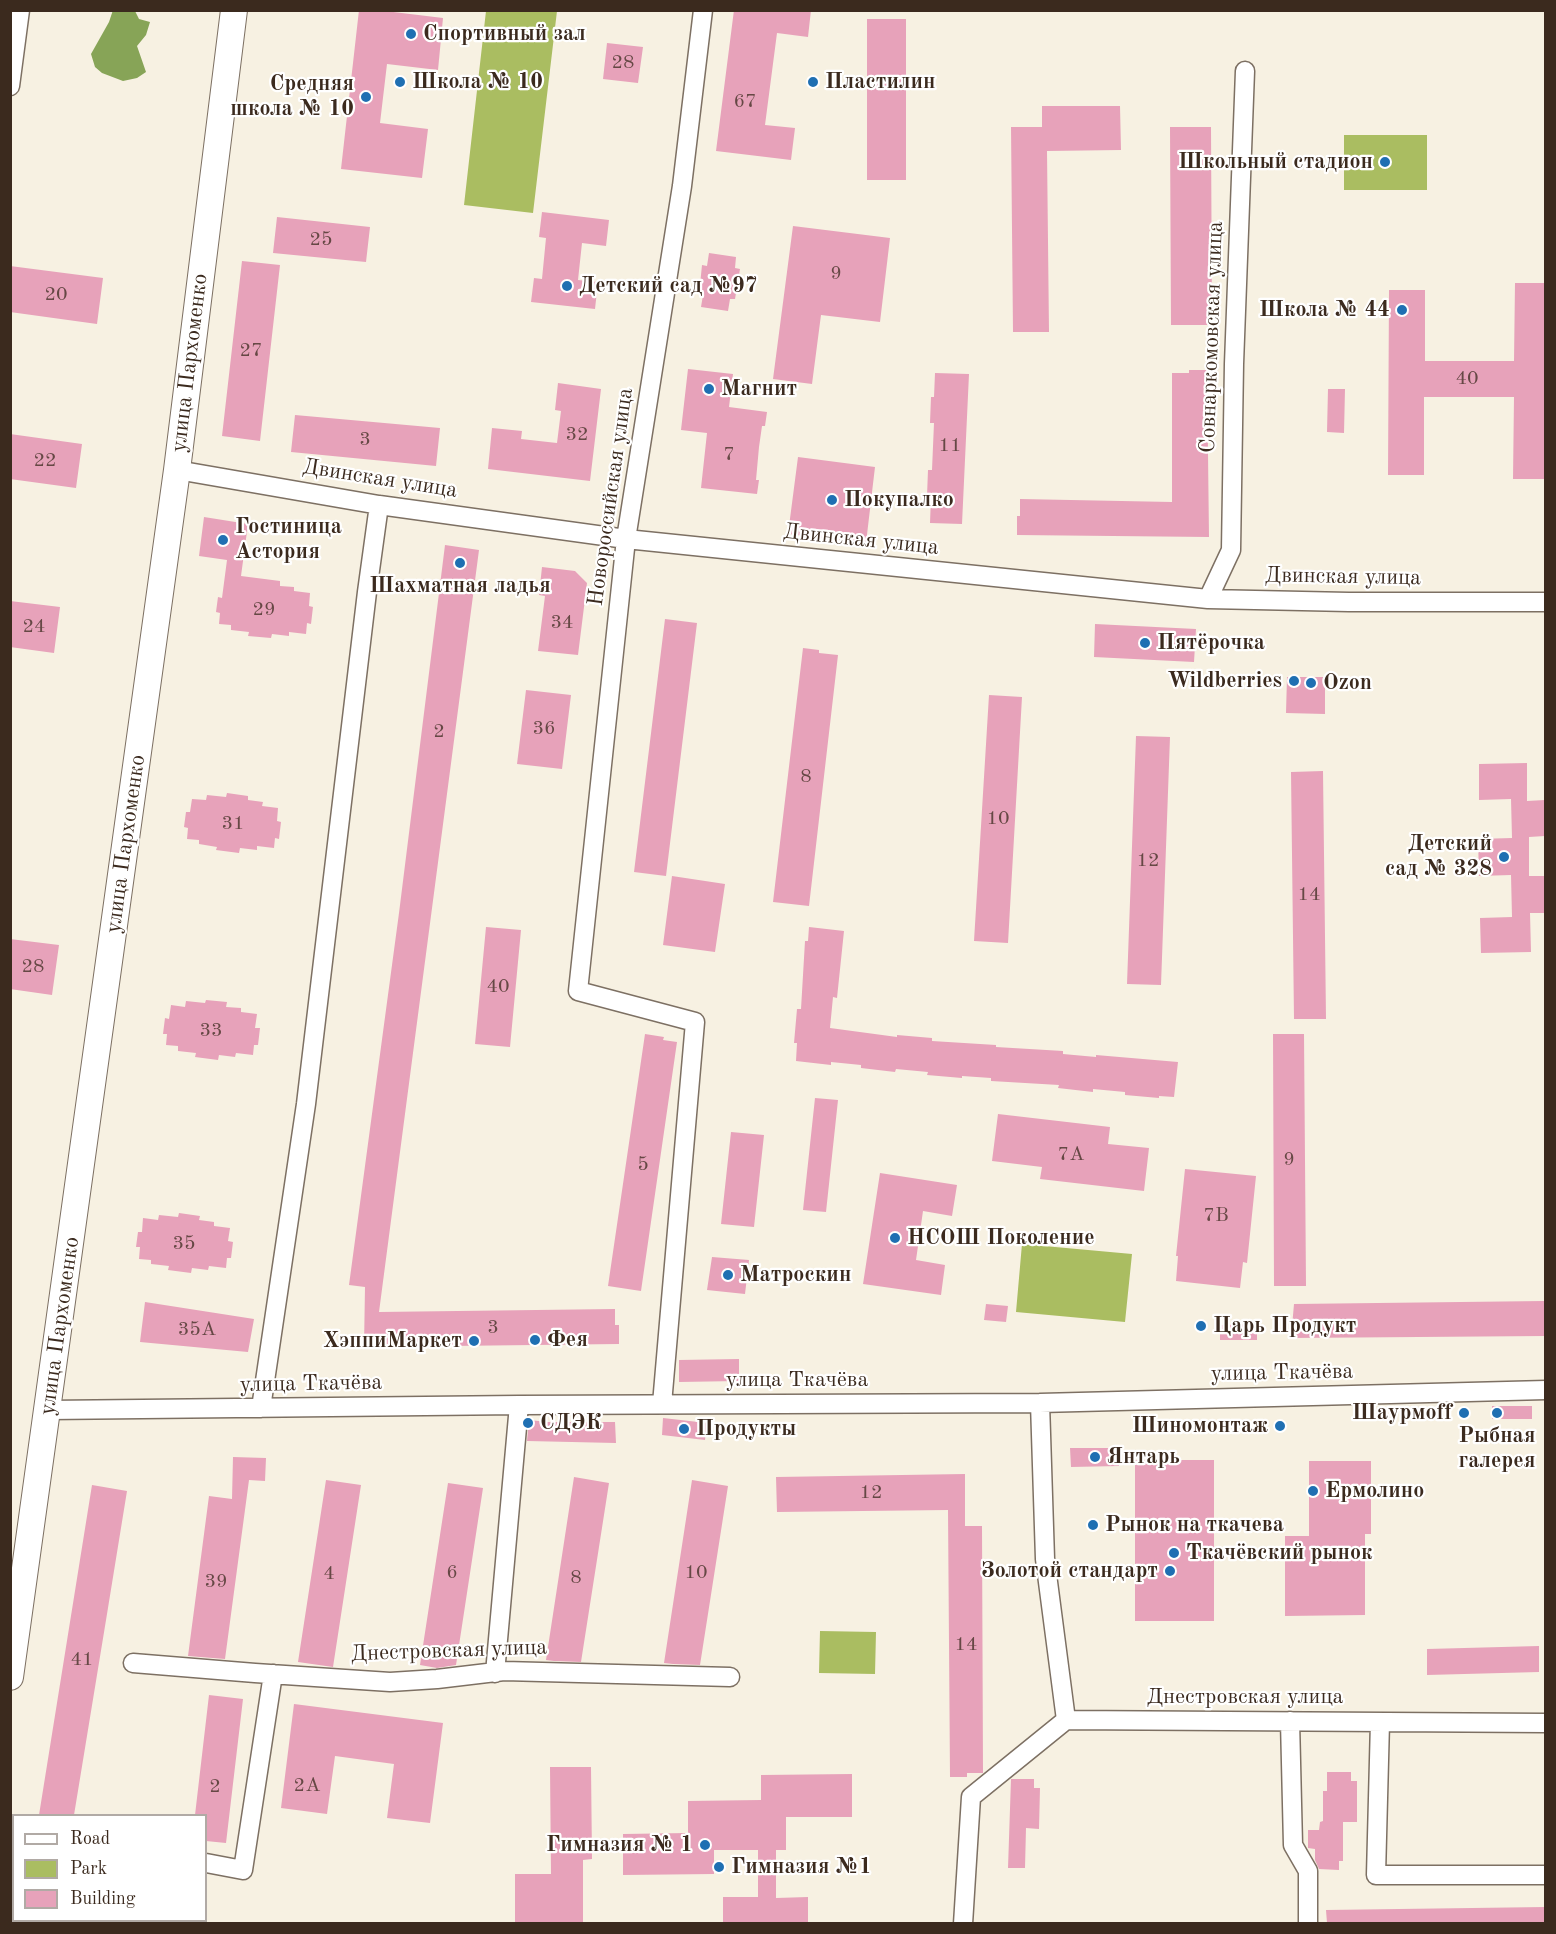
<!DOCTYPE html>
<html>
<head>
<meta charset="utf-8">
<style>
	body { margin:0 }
	#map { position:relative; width:1556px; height:1934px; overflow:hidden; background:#f7f1e2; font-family:"Old Standard TT",serif }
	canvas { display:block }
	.frame { position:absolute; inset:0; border:12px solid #3b2a1e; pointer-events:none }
	.legend { position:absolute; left:12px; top:1814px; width:195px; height:108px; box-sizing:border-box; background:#fff; border:2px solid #b1aaa5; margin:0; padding:8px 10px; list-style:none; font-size:18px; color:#3b2a1e }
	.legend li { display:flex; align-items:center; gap:12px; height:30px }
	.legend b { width:30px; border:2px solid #b1aaa5 }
</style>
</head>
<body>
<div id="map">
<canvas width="1556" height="1934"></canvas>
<div class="frame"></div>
<ul class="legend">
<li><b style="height:8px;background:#fff"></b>Road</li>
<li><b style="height:16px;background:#aabd61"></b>Park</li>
<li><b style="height:16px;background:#e7a2ba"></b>Building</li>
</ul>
</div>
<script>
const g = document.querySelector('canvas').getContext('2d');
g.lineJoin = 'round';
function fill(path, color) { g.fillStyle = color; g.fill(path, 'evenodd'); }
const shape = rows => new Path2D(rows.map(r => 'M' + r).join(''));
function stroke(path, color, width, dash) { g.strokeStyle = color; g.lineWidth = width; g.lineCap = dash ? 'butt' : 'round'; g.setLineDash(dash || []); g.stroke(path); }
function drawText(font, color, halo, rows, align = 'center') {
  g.font = font + ' "Old Standard TT",serif'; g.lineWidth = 4.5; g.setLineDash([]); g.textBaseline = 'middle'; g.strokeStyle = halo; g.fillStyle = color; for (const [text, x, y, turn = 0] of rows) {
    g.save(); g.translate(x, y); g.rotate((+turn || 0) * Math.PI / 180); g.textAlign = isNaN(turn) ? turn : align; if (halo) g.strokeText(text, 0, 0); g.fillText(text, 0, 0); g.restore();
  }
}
fill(shape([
	[486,11,557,11,533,213,464,205],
	[1344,135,1427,135,1427,190,1344,190],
	[1022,1244,1132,1254,1125,1322,1016,1312],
	[820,1631,876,1632,875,1674,819,1673]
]), '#aabd61');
fill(shape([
	[113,10,135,11,139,19,150,22,146,35,137,46,146,72,137,78,123,81,102,73,95,67,91,54,109,22]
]), '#87a457');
fill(shape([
	[359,10,377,10,443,18,438,70,387,64,380,123,428,129,422,178,341,169],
	[734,10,811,10,808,37,777,33,765,125,795,128,791,160,716,151],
	[867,19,906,19,906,180,867,180],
	[607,43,643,47,638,83,603,79],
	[1042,106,1120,106,1121,150,1047,151,1049,332,1013,332,1011,127,1042,127],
	[1170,127,1211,127,1212,325,1171,325],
	[542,212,609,220,606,246,582,243,578,280,598,282,595,309,531,302,534,278,542,279,546,238,539,237],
	[277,217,370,227,366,262,273,253],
	[793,226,890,238,880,322,821,315,812,384,773,379],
	[709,253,736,257,735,268,740,269,735,299,730,299,728,311,701,307,703,295,699,295,702,265,707,266],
	[242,261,280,265,260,441,222,436],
	[10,266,103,278,97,324,10,312],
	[1515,283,1545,283,1545,479,1513,479,1514,397,1424,397,1424,475,1388,475,1389,290,1425,290,1425,361,1514,361],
	[688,369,733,374,729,407,767,412,765,426,762,426,759,447,756,480,759,480,757,494,701,488,707,433,681,430],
	[1189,370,1207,370,1209,537,1017,535,1017,516,1020,516,1020,499,1172,502,1172,373,1189,373],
	[935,373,969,374,962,524,930,523,931,496,927,496,928,470,932,470,934,423,930,423,931,397,934,397],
	[558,383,601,389,590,481,488,469,492,428,522,431,521,439,557,443,561,411,555,410],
	[1328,389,1345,389,1344,433,1327,432],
	[295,415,440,428,436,466,291,452],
	[10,434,82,444,76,488,10,479],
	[798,457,875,467,866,543,788,534],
	[204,517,248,524,241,576,280,581,280,586,294,587,294,591,310,593,309,606,313,607,311,624,307,623,306,634,289,632,289,636,272,634,271,638,248,636,249,632,231,630,231,625,219,624,220,613,216,612,218,597,222,598,227,560,199,556],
	[445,545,479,550,379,1312,615,1309,615,1325,619,1325,619,1344,364,1347,365,1287,349,1285,399,913],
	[542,567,575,571,587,583,578,655,538,651,545,596,539,595],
	[10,601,60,607,54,653,10,647],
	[665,619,697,623,666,876,634,872],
	[1095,624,1196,629,1194,662,1094,657],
	[803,648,819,650,819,653,838,655,809,906,773,902],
	[1287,677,1325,677,1325,714,1286,713],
	[526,690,571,695,562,769,517,764],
	[989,695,1022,697,1008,943,974,941],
	[1136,736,1170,737,1161,985,1127,984],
	[1527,763,1527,801,1545,800,1545,836,1529,837,1529,876,1545,876,1545,913,1530,913,1531,952,1481,953,1480,918,1512,917,1511,875,1479,876,1478,839,1512,838,1511,799,1479,800,1479,764],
	[1323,771,1326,1019,1294,1019,1291,772],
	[227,793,248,796,248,800,263,802,262,806,278,808,277,821,281,822,279,839,275,838,274,848,257,846,257,850,240,848,239,853,216,850,217,847,199,844,199,840,187,839,188,828,184,827,186,812,190,812,192,799,206,800,207,795,226,797],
	[672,876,725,884,715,952,663,945],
	[486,927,521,930,510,1047,475,1044],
	[809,927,844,931,837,998,833,997,830,1028,897,1037,897,1035,932,1038,932,1041,996,1045,996,1047,1063,1051,1063,1054,1096,1057,1096,1055,1178,1062,1174,1097,1159,1096,1159,1098,1125,1095,1125,1092,1093,1089,1093,1092,1058,1088,1059,1085,991,1081,991,1078,962,1076,962,1078,927,1075,928,1072,896,1069,895,1072,861,1068,861,1065,831,1062,831,1065,796,1061,797,1043,794,1043,797,1009,801,1009,805,941,808,941],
	[10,939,59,945,52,995,10,989],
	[206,1000,227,1002,226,1007,241,1008,241,1012,257,1014,255,1028,260,1028,258,1045,254,1045,253,1055,236,1053,235,1057,219,1055,218,1060,195,1057,196,1053,178,1051,178,1046,166,1045,167,1034,163,1034,165,1018,169,1019,171,1005,185,1007,186,1001,205,1003],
	[645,1034,664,1037,663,1040,677,1042,641,1291,608,1286],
	[1273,1034,1304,1034,1306,1286,1274,1286],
	[815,1098,838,1100,826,1212,803,1210],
	[998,1114,1110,1127,1108,1144,1149,1148,1144,1191,1040,1179,1042,1167,992,1161],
	[731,1132,764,1135,754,1227,721,1224],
	[1185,1169,1256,1176,1247,1263,1243,1262,1240,1288,1176,1281,1178,1256,1176,1256],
	[880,1173,957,1185,952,1216,923,1211,916,1260,945,1265,941,1295,863,1284],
	[179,1213,200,1216,199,1220,214,1222,214,1226,230,1228,228,1241,233,1242,231,1258,227,1258,226,1268,209,1266,208,1270,192,1268,191,1273,168,1270,169,1266,151,1264,151,1260,139,1259,140,1247,136,1247,138,1232,142,1232,143,1218,158,1220,159,1215,178,1217],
	[712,1257,749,1260,745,1294,707,1290],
	[1544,1301,1545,1336,1291,1338,1294,1304],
	[145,1302,254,1319,248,1352,140,1342],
	[986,1304,1008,1306,1006,1322,984,1320],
	[1257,1324,1257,1340,1220,1340,1220,1325],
	[739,1359,739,1381,679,1382,679,1360],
	[1492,1406,1532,1406,1532,1419,1492,1419],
	[663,1418,707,1423,705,1440,662,1435],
	[529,1420,548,1422,615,1422,616,1443,527,1441],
	[1070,1448,1119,1448,1119,1466,1071,1467],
	[233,1457,266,1458,265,1481,249,1480,225,1659,188,1656,209,1496,232,1499],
	[1135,1460,1214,1460,1214,1621,1135,1621],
	[1309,1461,1371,1461,1371,1534,1365,1534,1365,1615,1285,1616,1285,1536,1309,1536],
	[965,1474,965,1526,982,1526,983,1773,967,1773,967,1777,950,1777,948,1510,777,1512,776,1477],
	[574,1477,609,1483,581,1662,554,1661,546,1660],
	[326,1480,361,1485,333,1667,298,1662],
	[692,1480,728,1486,700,1665,673,1664,664,1663],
	[448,1483,483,1488,456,1665,437,1668,420,1665],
	[92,1485,127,1491,107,1614,74,1815,39,1815],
	[1539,1646,1539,1672,1427,1675,1427,1649],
	[209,1695,243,1699,226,1843,206,1841,206,1815,195,1815],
	[294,1704,443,1723,430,1823,387,1818,394,1764,335,1756,327,1814,281,1808],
	[550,1767,591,1767,592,1859,583,1860,583,1923,515,1923,515,1874,551,1874],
	[1327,1772,1351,1772,1351,1781,1357,1781,1357,1822,1343,1822,1343,1861,1339,1861,1339,1870,1319,1869,1315,1860,1315,1849,1308,1848,1308,1830,1319,1830,1320,1822,1323,1821,1323,1791,1327,1791],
	[852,1774,852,1817,786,1817,786,1850,776,1850,776,1898,808,1897,808,1923,723,1923,723,1897,758,1897,758,1850,714,1850,714,1874,623,1875,623,1834,688,1833,688,1801,761,1800,761,1775],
	[1011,1779,1034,1779,1034,1788,1040,1788,1039,1829,1026,1828,1025,1868,1008,1868],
	[1545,1907,1545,1923,1327,1923,1326,1910]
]), '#e7a2ba');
const street = shape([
	[10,86,20,10],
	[177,470,379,505,626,539,1208,599,1349,602,1546,602],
	[1208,599,1231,550,1234,364,1245,71],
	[1040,1403,1045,1559,1066,1720],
	[662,1404,695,1022,578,991,626,539,682,186,703,10],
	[261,1408,306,1104,367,592,379,505],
	[48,1410,519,1405,1040,1403,1546,1390],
	[133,1663,255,1673,390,1682,437,1679,504,1671,730,1677],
	[495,1673,519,1405],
	[1290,1721,1293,1845,1308,1871,1308,1924],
	[1380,1722,1376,1875,1546,1875],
	[206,1863,243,1870,273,1674],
	[81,1920,81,1924],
	[167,1924,167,1920],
	[963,1924,971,1797,1066,1720,1546,1723]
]);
const secondary = shape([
	[10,1677,177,470,234,10]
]);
stroke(street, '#7d7063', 21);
stroke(secondary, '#7d7063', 28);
stroke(street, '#fff', 18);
stroke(secondary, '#fff', 26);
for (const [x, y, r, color] of [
	[411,34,6,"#1f6fb2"],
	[400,82,6,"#1f6fb2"],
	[813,82,6,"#1f6fb2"],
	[366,97,6,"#1f6fb2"],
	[1385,162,6,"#1f6fb2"],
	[567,286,6,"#1f6fb2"],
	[1402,310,6,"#1f6fb2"],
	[709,389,6,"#1f6fb2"],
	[832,500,6,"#1f6fb2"],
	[223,540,6,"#1f6fb2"],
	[460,563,6,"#1f6fb2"],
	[1145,643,6,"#1f6fb2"],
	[1294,681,6,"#1f6fb2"],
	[1311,683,6,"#1f6fb2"],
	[1504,857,6,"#1f6fb2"],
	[895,1238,6,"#1f6fb2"],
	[728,1275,6,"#1f6fb2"],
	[1201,1326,6,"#1f6fb2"],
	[535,1340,6,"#1f6fb2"],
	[474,1341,6,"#1f6fb2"],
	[1464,1413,6,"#1f6fb2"],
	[1497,1413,6,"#1f6fb2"],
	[528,1423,6,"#1f6fb2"],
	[1280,1426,6,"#1f6fb2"],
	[684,1429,6,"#1f6fb2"],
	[1095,1457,6,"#1f6fb2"],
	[1313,1491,6,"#1f6fb2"],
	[1093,1525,6,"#1f6fb2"],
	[1174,1553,6,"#1f6fb2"],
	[1170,1571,6,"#1f6fb2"],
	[705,1845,6,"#1f6fb2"],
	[719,1867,6,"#1f6fb2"]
]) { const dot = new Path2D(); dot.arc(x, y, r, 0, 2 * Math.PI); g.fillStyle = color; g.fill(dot); stroke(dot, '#fff', 2); }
drawText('20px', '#664845', null, [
	["28",623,63],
	["67",745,102],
	["25",321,240],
	["9",836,274],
	["20",56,295],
	["27",251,351],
	["40",1467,379],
	["32",577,435],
	["3",365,440],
	["11",950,446],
	["7",729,455],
	["22",45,461],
	["29",264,610],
	["34",562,623],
	["24",34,627],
	["36",544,729],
	["2",439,732],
	["8",806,777],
	["10",998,819],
	["31",233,824],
	["12",1148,861],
	["14",1309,895],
	["28",33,967],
	["40",498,987],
	["33",211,1031],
	["7А",1071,1155],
	["9",1289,1160],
	["5",643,1165],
	["7В",1216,1216],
	["35",184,1244],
	["3",493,1328],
	["35А",197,1330],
	["12",871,1493],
	["6",452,1573],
	["10",696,1573],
	["4",329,1574],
	["8",576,1578],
	["39",216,1582],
	["14",966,1645],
	["41",82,1660],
	["2А",307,1786],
	["2",215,1787]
]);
drawText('bold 22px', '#3b2a1e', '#fff', [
	["Спортивный зал",423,34],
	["Школа № 10",412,82],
	["Пластилин",825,82],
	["Средняя",354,84,"right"],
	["школа № 10",354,109,"right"],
	["Школьный стадион",1373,162,"right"],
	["Детский сад №97",579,286],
	["Школа № 44",1390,310,"right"],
	["Магнит",721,389],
	["Покупалко",844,500],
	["Гостиница",235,527],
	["Астория",235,552],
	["Шахматная ладья",460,586,"center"],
	["Пятёрочка",1157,643],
	["Wildberries",1282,681,"right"],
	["Ozon",1323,683],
	["Детский",1492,844,"right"],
	["сад № 328",1492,869,"right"],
	["НСОШ Поколение",907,1238],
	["Матроскин",740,1275],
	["Царь Продукт",1213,1326],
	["Фея",547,1340],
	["ХэппиМаркет",462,1341,"right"],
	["Шаурмоff",1452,1413,"right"],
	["СДЭК",540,1423],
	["Шиномонтаж",1268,1426,"right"],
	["Продукты",696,1429],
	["Рыбная",1497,1436,"center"],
	["галерея",1497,1461,"center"],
	["Янтарь",1107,1457],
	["Ермолино",1325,1491],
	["Рынок на ткачева",1105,1525],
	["Ткачёвский рынок",1186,1553],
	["Золотой стандарт",1158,1571,"right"],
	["Гимназия № 1",693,1845,"right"],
	["Гимназия №1",731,1867]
], 'left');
drawText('22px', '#3b2a1e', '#fff', [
	["Совнаркомовская улица",1212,337,-88],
	["улица Пархоменко",190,363,-83],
	["Двинская улица",380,479,9],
	["Новороссийская улица",611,497,-82],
	["Двинская улица",861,540,6],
	["Двинская улица",1343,577,1],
	["улица Пархоменко",126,844,-82],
	["улица Пархоменко",60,1326,-82],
	["улица Ткачёва",1282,1373,-1],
	["улица Ткачёва",797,1380],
	["улица Ткачёва",311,1384,-1],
	["Днестровская улица",449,1651,-2],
	["Днестровская улица",1245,1697]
]);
</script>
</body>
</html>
